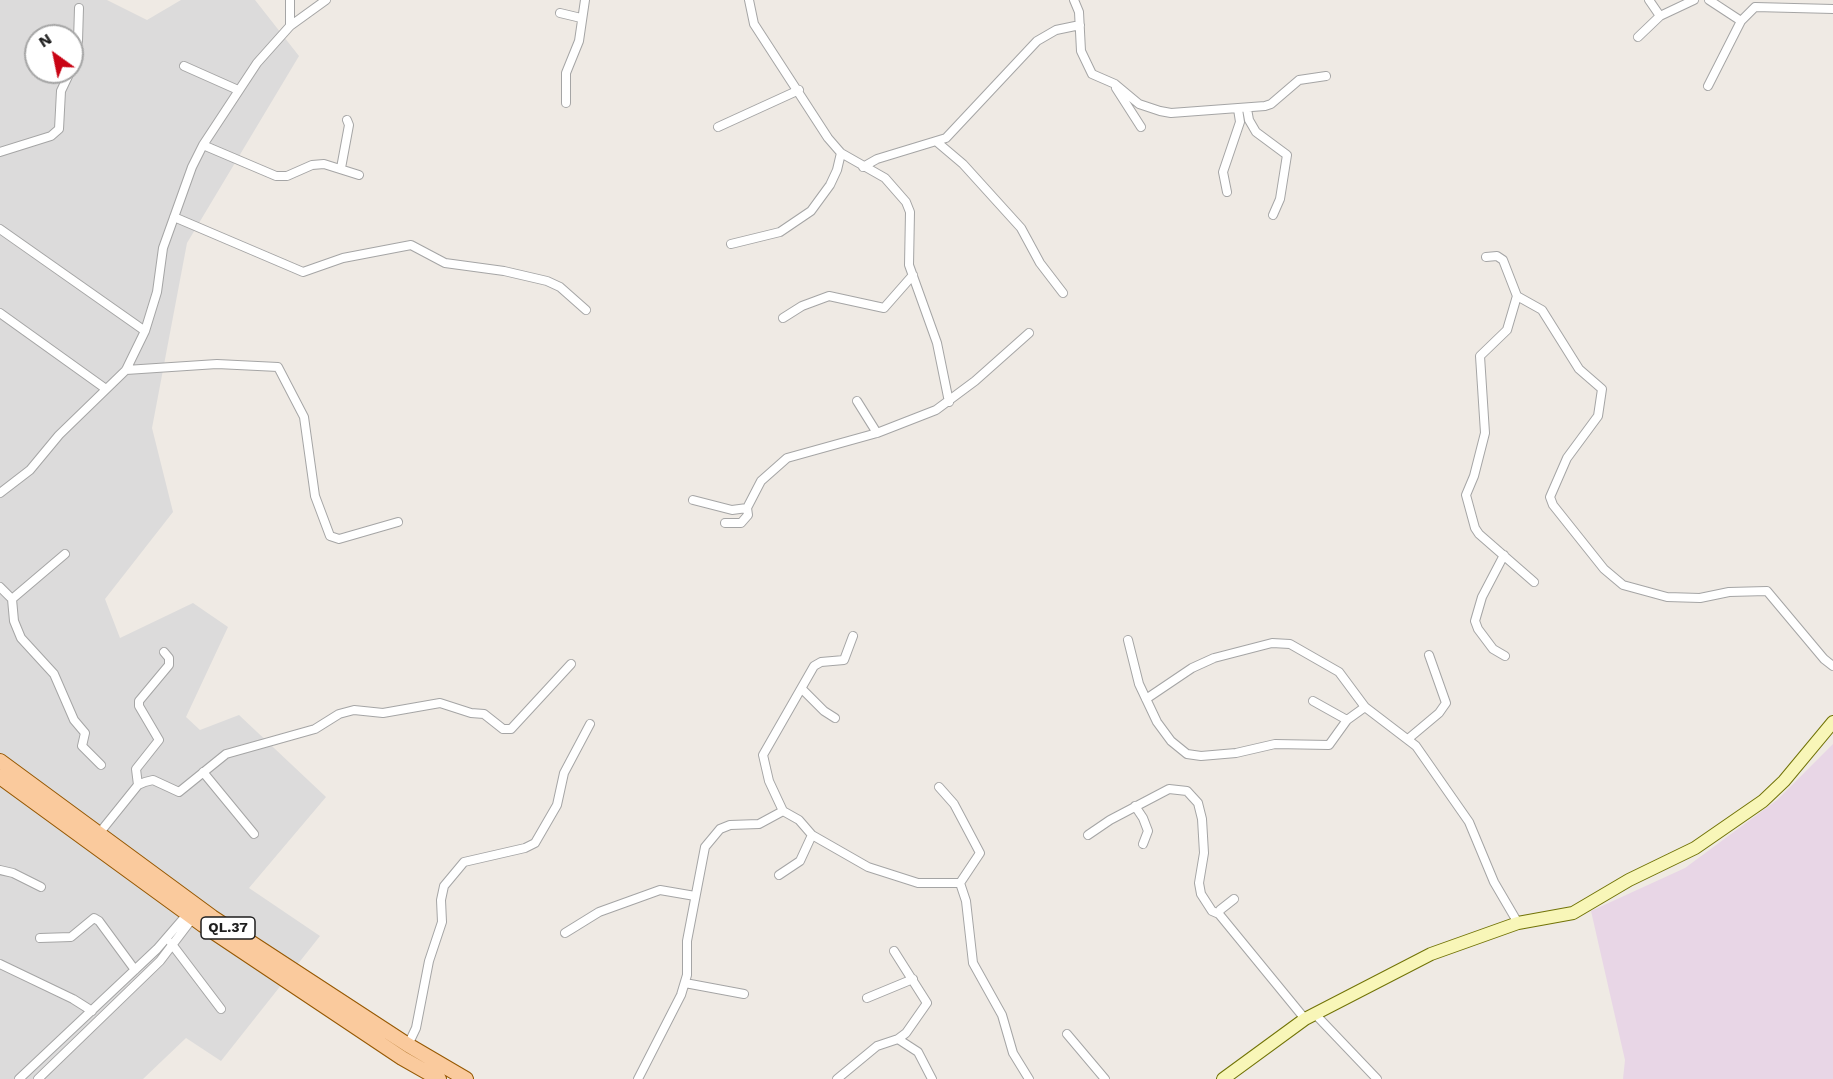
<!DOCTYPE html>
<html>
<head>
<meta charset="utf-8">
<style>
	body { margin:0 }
	#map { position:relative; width:1833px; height:1079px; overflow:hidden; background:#efeae4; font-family:"Work Sans",sans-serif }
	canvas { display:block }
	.north { position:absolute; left:24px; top:24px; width:60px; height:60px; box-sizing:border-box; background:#fff; border:2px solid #a5a5a5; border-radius:50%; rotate:327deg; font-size:16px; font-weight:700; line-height:24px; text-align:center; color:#1e1e1e }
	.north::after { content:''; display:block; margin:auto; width:21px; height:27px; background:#c90314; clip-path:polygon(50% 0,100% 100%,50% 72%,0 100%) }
</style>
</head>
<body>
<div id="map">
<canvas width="1833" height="1079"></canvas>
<div class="north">N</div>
</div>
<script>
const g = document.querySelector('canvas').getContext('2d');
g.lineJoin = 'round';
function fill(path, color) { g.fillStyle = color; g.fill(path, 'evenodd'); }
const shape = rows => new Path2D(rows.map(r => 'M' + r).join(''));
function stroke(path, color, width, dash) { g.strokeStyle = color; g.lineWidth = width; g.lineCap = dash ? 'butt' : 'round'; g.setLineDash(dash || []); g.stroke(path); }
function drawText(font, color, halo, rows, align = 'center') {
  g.font = font + ' "Work Sans",sans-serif'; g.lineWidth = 5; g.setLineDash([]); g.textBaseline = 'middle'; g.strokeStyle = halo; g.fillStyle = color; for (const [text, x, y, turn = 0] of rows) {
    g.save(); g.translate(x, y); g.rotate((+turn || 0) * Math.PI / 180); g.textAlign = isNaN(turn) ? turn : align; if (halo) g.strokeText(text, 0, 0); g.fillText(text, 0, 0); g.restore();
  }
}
fill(shape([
	[0,0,107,0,147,20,181,0,255,0,299,56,187,243,152,428,173,512,105,599,120,638,193,603,228,627,186,717,200,730,239,715,326,797,249,888,320,936,221,1061,186,1038,143,1079,0,1079],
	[36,36,72,36,72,72,36,72]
]), '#dcdbdb');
fill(shape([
	[1833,744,1833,1079,1623,1079,1625,1060,1591,911,1685,868,1777,800]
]), '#e8d6e6');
const street = shape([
	[290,0,290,26],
	[749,0,754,24,828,138,841,153,885,178,906,202,910,212,909,265,937,343,949,402],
	[1074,0,1079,12,1081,51,1092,74,1115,84,1139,104,1160,111,1171,113,1265,106,1271,104,1299,80,1326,76],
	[1649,0,1660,16],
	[1709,0,1741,21],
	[560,13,581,18],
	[1638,37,1660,16,1694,0],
	[184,66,238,90],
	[72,67,78,41,79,8],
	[1708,86,1741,21,1755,7,1833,9],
	[1116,88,1141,127],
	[566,103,566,73,579,41,585,0],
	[1247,109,1249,120,1256,132,1287,155,1280,199,1273,215],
	[718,127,799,90],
	[937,142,963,164,1021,228,1040,263,1063,293],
	[203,145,276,176,287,176,312,165,324,164,359,175],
	[0,152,51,136,59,129,61,91,70,72],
	[863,167,877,159,946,138,1037,41,1056,30,1080,25],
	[341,168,349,125,347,120],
	[1227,192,1223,172,1240,122,1238,109],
	[174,217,303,272,343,258,411,245,445,263,504,271,547,281,560,287,586,310],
	[0,229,145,331],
	[731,244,780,232,811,211,830,185,837,170,841,153],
	[1486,257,1497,256,1503,260,1517,296,1507,330,1480,356,1485,433,1474,476,1466,495,1475,528,1479,534,1534,582],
	[1517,296,1542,310,1579,369,1602,389,1598,416,1567,458,1550,497,1553,505,1604,569,1623,585,1667,597,1700,598,1729,592,1767,591,1824,659,1833,666],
	[0,313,106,389],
	[783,318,802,306,829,296,884,308,913,275],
	[126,370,217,364,278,367,304,417,315,496,330,536,339,539,398,522],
	[857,401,877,433],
	[0,493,30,470,59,435,126,370,145,331,157,292,163,248,192,167,203,145,257,63,290,26,326,0],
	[693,500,732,510,747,508,761,481,787,458,877,433,936,410,975,381,1029,333],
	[725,523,741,523,748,515,747,508],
	[1504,555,1482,597,1475,621,1478,629,1493,649,1505,656],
	[0,587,12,599,14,621,21,638,54,674,74,720,85,733,82,746,101,765],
	[12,599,65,554],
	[853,636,844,660,821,662,814,666,763,755,769,781,783,811,799,820,812,835,868,867,918,883,960,883],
	[1128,640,1139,684,1157,722,1171,741,1187,754,1201,756,1236,753,1275,744,1329,745,1347,720,1365,707],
	[802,689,824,711,835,718],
	[1146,699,1192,668,1214,658,1272,643,1290,644,1339,672,1365,707,1416,746,1469,822,1494,882,1518,923],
	[1313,701,1347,720],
	[1408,739,1439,713,1446,703,1429,655],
	[203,772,254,834],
	[138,785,136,769,159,740,139,706,139,701,169,665,169,658,164,652],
	[939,787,954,804,980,853,960,883],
	[1135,806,1143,818,1148,831,1143,844],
	[1088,835,1110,820,1169,789,1187,791,1198,803,1202,819,1204,853,1199,883,1201,894,1212,911,1219,914],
	[97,836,138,785,145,782,153,780,179,792,226,754,315,729,339,714,354,710,383,713,440,703,471,713,484,714,503,729,511,729,571,664],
	[0,870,13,873,41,887],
	[779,875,800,861,812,835],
	[960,883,966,901,973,963,1002,1015,1013,1053,1029,1079],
	[1234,899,1220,910,1219,914,1305,1019],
	[565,933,599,912,660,890,695,896],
	[40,938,71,937,94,918,99,921,135,970],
	[171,943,221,1009],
	[0,964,73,999,92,1011],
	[685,983,744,994],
	[867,998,913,979],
	[1315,1014,1377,1079],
	[1067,1034,1105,1079],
	[898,1039,918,1052,932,1079],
	[407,1047,416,1028,429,961,442,922,441,900,444,886,464,862,525,848,535,843,557,805,564,773,590,724],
	[19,1079,157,949,189,912],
	[38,1079,160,961,195,915],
	[638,1079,681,995,687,975,687,941,705,847,720,829,730,825,759,824,783,811],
	[837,1079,877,1046,898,1039,906,1033,927,1003,894,951]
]);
const secondary = shape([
	[1223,1079,1305,1019,1431,954,1518,923,1573,913,1629,880,1695,848,1763,801,1784,781,1833,722]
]);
const primary = shape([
	[0,761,212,917,408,1045,466,1079],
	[0,777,203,925,402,1058,439,1079]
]);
stroke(street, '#a5a5a5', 10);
stroke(secondary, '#717306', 14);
stroke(primary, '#965802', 16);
stroke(street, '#fff', 8);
stroke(secondary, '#f8f6b8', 12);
stroke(primary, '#faca9d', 14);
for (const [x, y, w] of [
	[228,928,54]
]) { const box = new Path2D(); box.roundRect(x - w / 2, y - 11, w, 22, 4.5); g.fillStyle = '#fff'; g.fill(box); stroke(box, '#1e1e1e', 1.5); }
drawText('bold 14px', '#1e1e1e', null, [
	["QL.37",228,928]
]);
</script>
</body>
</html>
